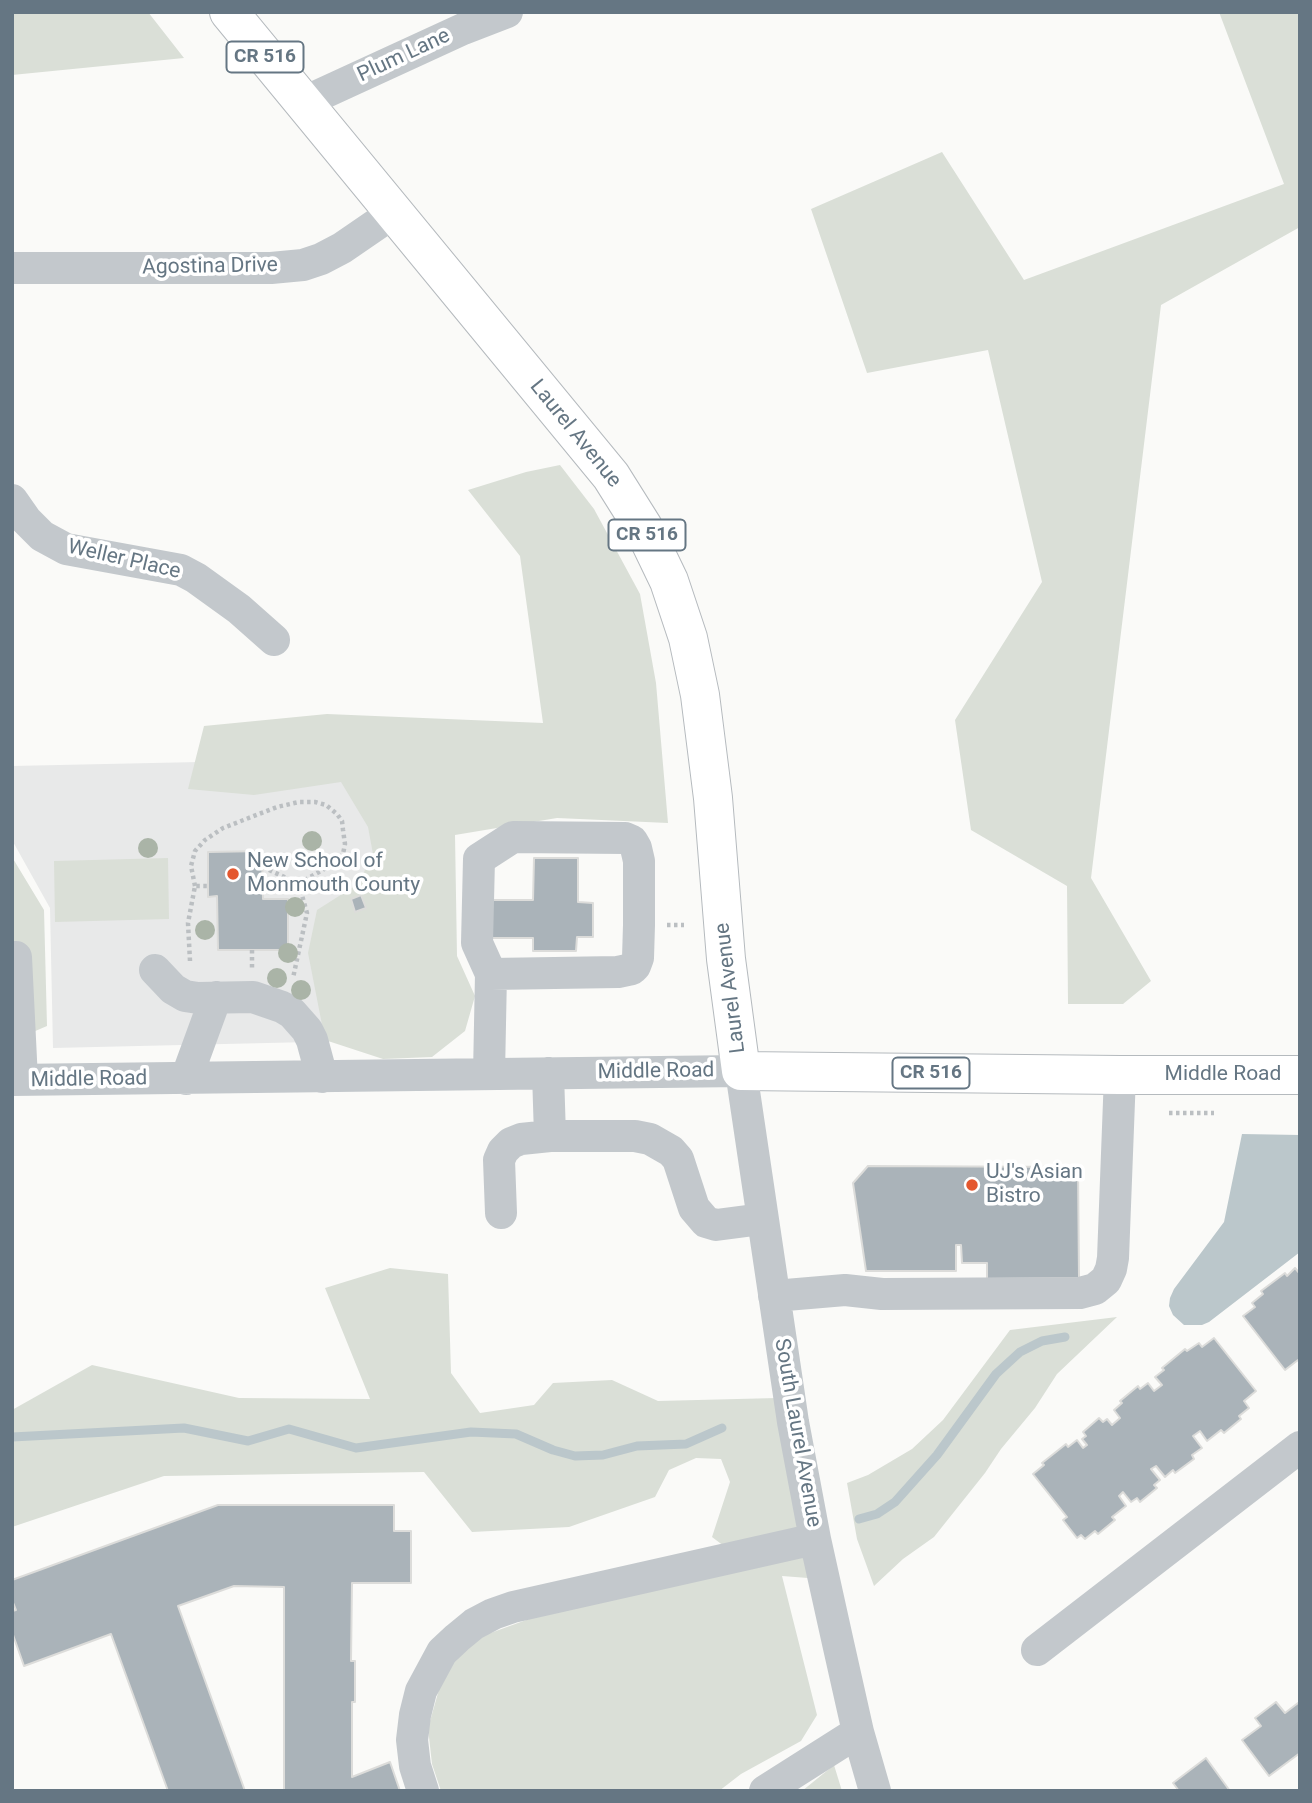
<!DOCTYPE html>
<html>
<head>
<meta charset="utf-8">
<style>
	body { margin:0 }
	#map { position:relative; width:1312px; height:1803px; overflow:hidden; background:#fafaf8; font-family:Roboto,sans-serif }
	canvas { display:block }
	.frame { position:absolute; inset:0; border:14px solid #657683; pointer-events:none }
</style>
</head>
<body>
<div id="map">
<canvas width="1312" height="1803"></canvas>
<div class="frame"></div>
</div>
<script>
const g = document.querySelector('canvas').getContext('2d');
g.lineJoin = 'round';
function fill(path, color) { g.fillStyle = color; g.fill(path, 'evenodd'); }
const shape = rows => new Path2D(rows.map(r => 'M' + r).join(''));
function stroke(path, color, width, dash) { g.strokeStyle = color; g.lineWidth = width; g.lineCap = dash ? 'butt' : 'round'; g.setLineDash(dash || []); g.stroke(path); }
function drawText(font, color, halo, rows, align = 'center') {
  g.font = font + ' Roboto,sans-serif'; g.lineWidth = 7; g.setLineDash([]); g.textBaseline = 'middle'; g.strokeStyle = halo; g.fillStyle = color; for (const [text, x, y, turn = 0] of rows) {
    g.save(); g.translate(x, y); g.rotate((+turn || 0) * Math.PI / 180); g.textAlign = isNaN(turn) ? turn : align; if (halo) g.strokeText(text, 0, 0); g.fillText(text, 0, 0); g.restore();
  }
}
fill(shape([
	[433,757,439,1039,53,1048,50,908,12,840,12,766]
]), '#e8e9e9');
fill(shape([
	[12,12,148,12,184,58,12,75],
	[1219,12,1300,12,1300,227,1161,305,1091,878,1151,981,1123,1004,1068,1004,1067,886,971,830,955,720,1042,582,988,350,867,373,811,209,942,152,1024,280,1284,184],
	[560,465,594,509,640,594,656,683,668,823,557,818,455,835,457,956,475,996,465,1031,432,1057,383,1059,325,1040,308,953,317,910,358,884,373,854,368,827,341,782,254,795,188,789,204,726,327,714,543,723,520,556,468,490,526,472],
	[12,857,44,910,47,1026,12,1041],
	[168,858,169,919,55,922,54,861],
	[390,1268,448,1274,451,1373,480,1413,534,1405,553,1383,612,1380,658,1401,777,1398,808,1578,782,1576,817,1715,801,1741,741,1774,719,1791,441,1791,432,1764,428,1728,440,1686,457,1653,485,1635,529,1619,753,1568,712,1537,730,1482,721,1459,696,1458,669,1470,655,1497,569,1527,472,1532,424,1472,164,1476,12,1527,12,1410,92,1365,239,1398,370,1399,325,1288],
	[1117,1317,1057,1374,1035,1408,1001,1449,985,1473,934,1537,903,1559,874,1586,857,1539,847,1483,868,1475,912,1449,943,1420,1010,1330],
	[834,1765,842,1791,802,1791]
]), '#dadfd7');
fill(shape([
	[1242,1134,1300,1135,1300,1252,1209,1322,1202,1325,1184,1325,1173,1315,1169,1306,1170,1298,1174,1289,1224,1222]
]), '#bbc7cb');
stroke(shape([
	[12,1437,184,1428,248,1441,289,1429,356,1448,471,1432,516,1434,553,1450,575,1456,603,1455,637,1446,686,1444,722,1428],
	[859,1519,877,1514,895,1502,937,1455,996,1374,1020,1352,1042,1341,1065,1337]
]), '#bbc7cb', 9);
const building = shape([
	[262,851,263,899,288,899,288,950,218,950,217,896,208,897,208,852,262,851],
	[534,858,578,858,578,902,593,903,593,937,577,937,576,951,533,951,533,938,487,938,488,900,533,900,534,858],
	[361,895,366,908,355,912,351,899,361,895],
	[868,1166,1078,1167,1079,1278,987,1279,987,1263,962,1263,961,1245,956,1245,956,1271,866,1271,853,1183,868,1166],
	[1295,1268,1300,1274,1300,1362,1298,1360,1285,1370,1243,1316,1255,1307,1252,1303,1263,1294,1261,1291,1285,1273,1287,1276,1295,1268],
	[1214,1338,1256,1391,1244,1401,1249,1408,1239,1416,1241,1419,1224,1433,1221,1430,1207,1441,1200,1431,1193,1436,1202,1448,1192,1455,1194,1459,1175,1473,1173,1470,1165,1477,1156,1466,1151,1469,1160,1480,1154,1485,1157,1488,1140,1502,1137,1498,1131,1502,1123,1492,1119,1496,1126,1506,1112,1517,1115,1520,1098,1534,1095,1531,1085,1539,1081,1535,1077,1538,1063,1520,1067,1517,1033,1474,1044,1465,1042,1463,1066,1444,1068,1447,1077,1440,1083,1448,1087,1445,1082,1439,1086,1436,1083,1432,1099,1418,1103,1422,1107,1419,1112,1425,1120,1418,1114,1410,1122,1403,1120,1401,1138,1386,1140,1389,1148,1383,1154,1391,1162,1385,1155,1377,1164,1370,1162,1368,1185,1349,1187,1351,1199,1343,1202,1347,1214,1338],
	[218,1505,394,1505,394,1531,411,1531,411,1583,352,1583,351,1661,355,1661,355,1702,352,1702,352,1777,390,1762,400,1791,284,1791,284,1587,234,1586,178,1606,245,1791,168,1791,111,1634,24,1666,12,1632,12,1611,16,1610,12,1600,12,1580,218,1505],
	[1276,1702,1285,1713,1298,1703,1300,1705,1300,1753,1269,1776,1242,1740,1261,1726,1255,1718,1276,1702],
	[1206,1758,1230,1791,1179,1791,1173,1783,1206,1758]
]);
fill(building, '#aab3b9');
stroke(building, '#dcdcda', 2);
const major = shape([
	[229,12,611,476,643,527,669,581,688,638,700,695,713,798,726,959,741,1071,1120,1075,1300,1075]
]);
stroke(major, '#b5babe', 40);
stroke(shape([
	[269,870,302,885],
	[195,886,191,866,195,851,205,840,223,828,277,807,299,802,315,802,326,805,337,814,342,821,343,830,345,844,343,854,335,863,305,880,302,885,301,892,307,913,293,978],
	[667,925,684,925],
	[252,950,252,968],
	[190,961,188,923,195,886,208,886],
	[1169,1113,1214,1113]
]), '#bbbfc2', 4.5, [3.5, 3.5]);
stroke(shape([
	[302,103,463,29,507,12],
	[12,268,271,268,303,265,321,259,342,248,393,213],
	[12,500,26,520,42,536,66,549,181,570,196,578,239,609,274,640],
	[12,957,16,957,22,1080],
	[155,970,173,989,185,996,198,998,253,997,282,1007,292,1013,307,1030,312,1040,322,1077],
	[548,1073,550,1136,635,1136,650,1139,671,1151,678,1159,694,1208,706,1222,716,1225,762,1219],
	[489,1074,491,974,477,943,479,859,513,837,625,838,632,841,636,848,639,861,639,925,638,958,635,966,632,969,618,972,491,974],
	[186,1079,216,997],
	[12,1080,741,1071,793,1422,815,1539,838,1643,858,1732,875,1791],
	[501,1213,499,1160,503,1151,511,1143,521,1139,550,1136],
	[774,1296,845,1290,882,1294,1080,1293,1095,1289,1106,1280,1111,1269,1113,1258,1120,1075],
	[1037,1650,1300,1447],
	[423,1791,415,1766,412,1740,415,1715,421,1691,442,1652,457,1638,474,1624,493,1614,513,1607,815,1539],
	[765,1791,858,1732]
]), '#c3c8cc', 32);
stroke(major, '#fff', 38);
g.fillStyle = '#aab4a7';
for (const [x, y] of [
	[312,841],
	[148,848],
	[295,907],
	[205,930],
	[288,953],
	[277,978],
	[301,990]
]) { g.beginPath(); g.arc(x, y, 10, 0, 2 * Math.PI); g.fill(); }
for (const [x, y, r, color] of [
	[233,874,7,"#e4572e"],
	[972,1185,7,"#e4572e"]
]) { const dot = new Path2D(); dot.arc(x, y, r, 0, 2 * Math.PI); g.fillStyle = color; g.fill(dot); stroke(dot, '#fff', 2.5); }
for (const [x, y, w] of [
	[265,57,77],
	[647,535,77],
	[931,1073,77]
]) { const box = new Path2D(); box.roundRect(x - w / 2, y - 15.5, w, 31, 5); g.fillStyle = '#fff'; g.fill(box); stroke(box, '#657683', 2); }
drawText('bold 19px', '#657683', null, [
	["CR 516",265,57],
	["CR 516",647,535],
	["CR 516",931,1073]
]);
drawText('21px', '#657683', '#fff', [
	["Plum Lane",404,56,-25],
	["Agostina Drive",210,267,-1],
	["Laurel Avenue",575,434,51],
	["Weller Place",124,560,13],
	["Laurel Avenue",731,988,-97],
	["Middle Road",656,1072,-1],
	["Middle Road",1223,1075],
	["Middle Road",89,1080,-1],
	["South Laurel Avenue",797,1433,80]
]);
drawText('21px', '#657683', '#fff', [
	["New School of",247,862],
	["Monmouth County",247,886],
	["UJ's Asian",986,1173],
	["Bistro",986,1197]
], 'left');
</script>
</body>
</html>
